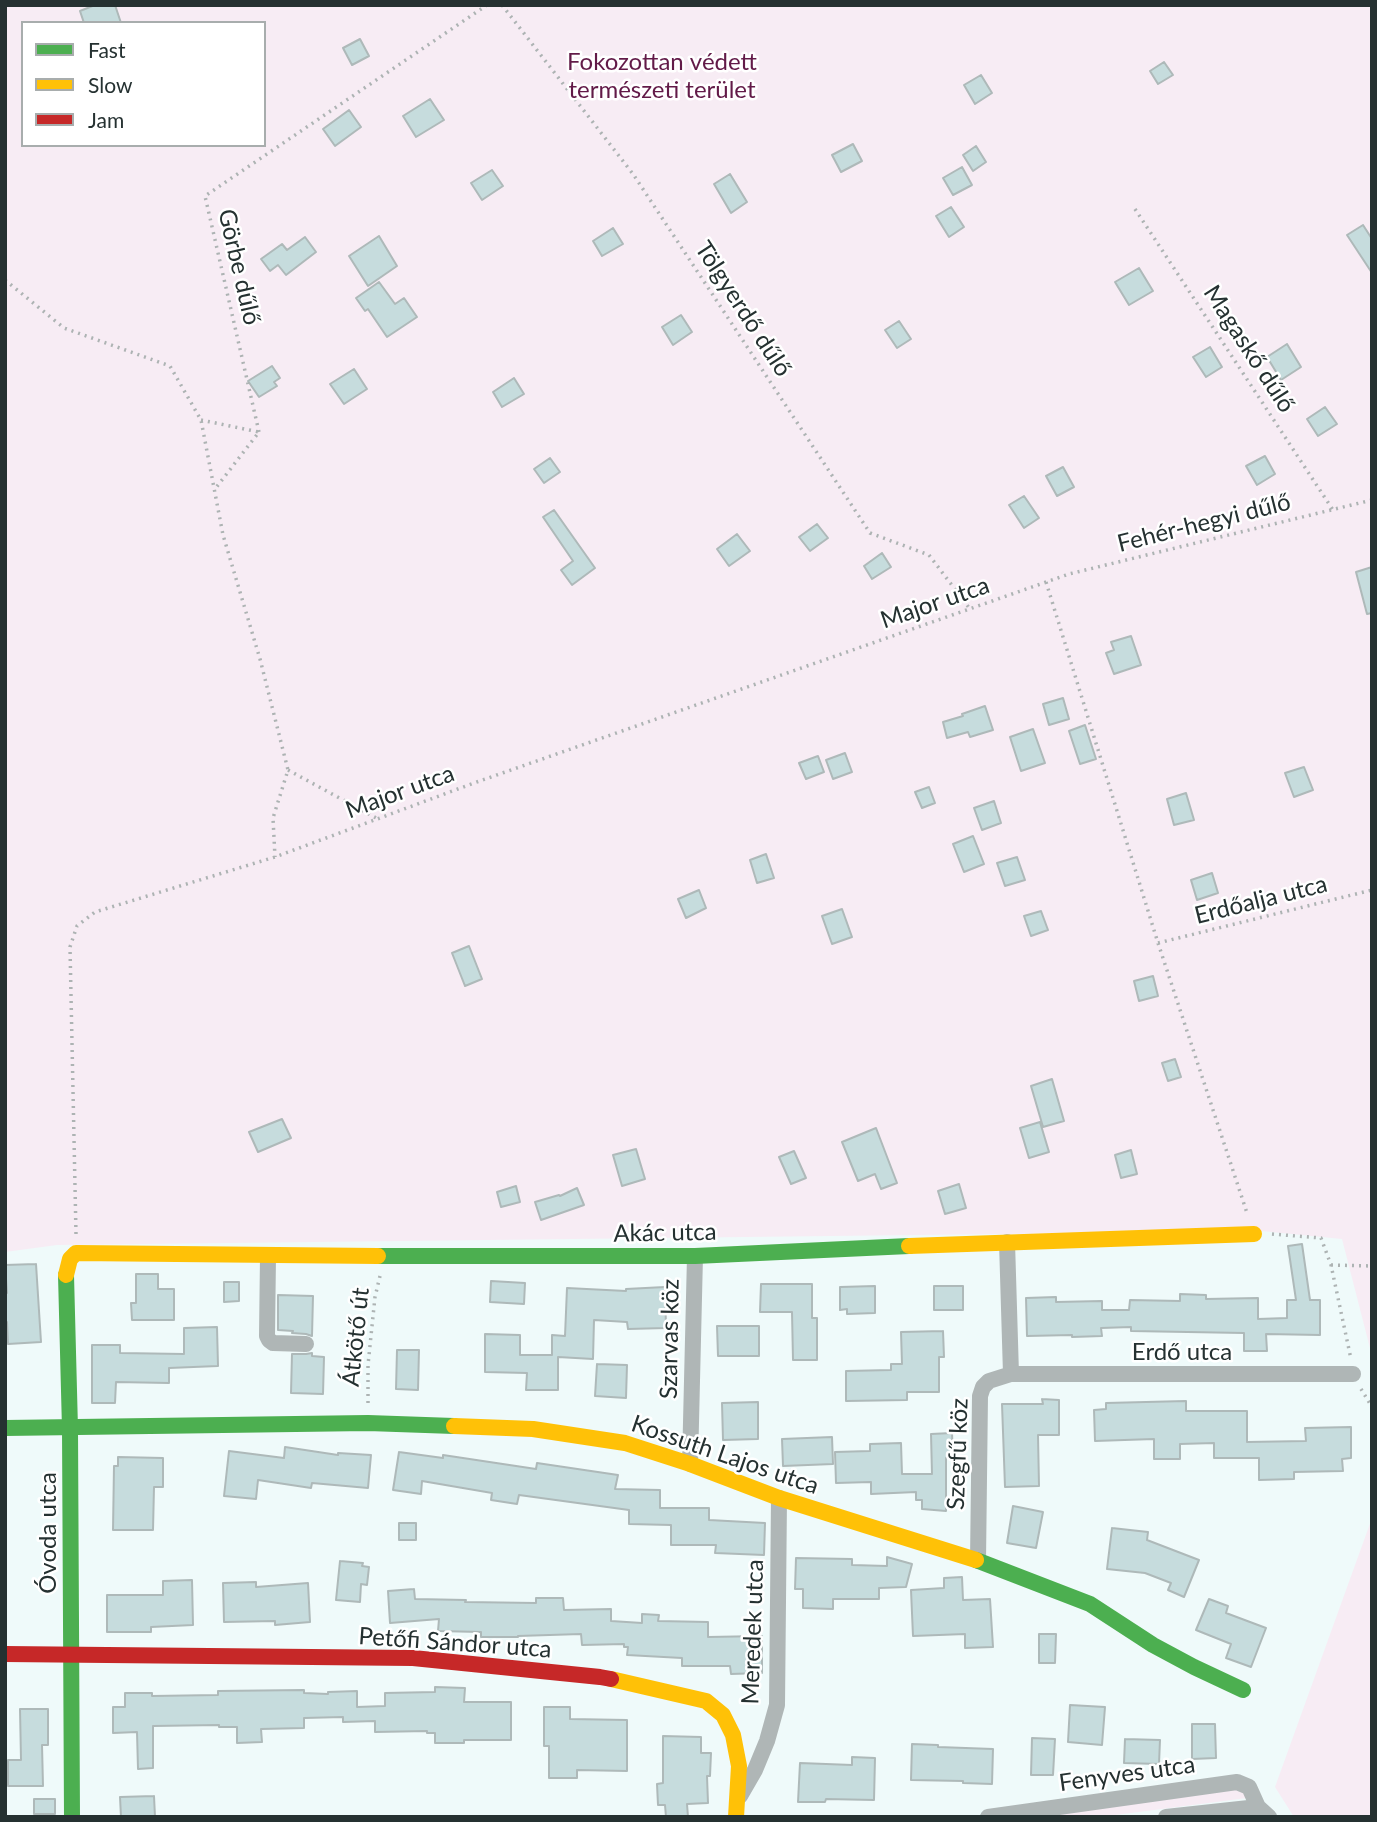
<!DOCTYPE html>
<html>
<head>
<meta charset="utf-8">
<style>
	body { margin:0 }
	#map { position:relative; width:1377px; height:1822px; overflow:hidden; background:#effafa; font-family:Lato,sans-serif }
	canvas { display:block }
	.frame { position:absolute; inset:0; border:7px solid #253131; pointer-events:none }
	.legend { position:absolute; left:21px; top:21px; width:245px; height:126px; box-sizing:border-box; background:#fff; border:2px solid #a8adad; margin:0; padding:9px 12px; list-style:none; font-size:21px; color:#253131 }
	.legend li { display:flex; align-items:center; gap:14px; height:35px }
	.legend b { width:35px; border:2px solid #a8adad }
</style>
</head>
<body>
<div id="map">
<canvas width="1377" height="1822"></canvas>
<div class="frame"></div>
<ul class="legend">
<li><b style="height:9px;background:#4caf50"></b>Fast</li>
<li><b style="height:9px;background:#ffc107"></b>Slow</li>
<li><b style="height:9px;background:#c62828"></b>Jam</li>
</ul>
</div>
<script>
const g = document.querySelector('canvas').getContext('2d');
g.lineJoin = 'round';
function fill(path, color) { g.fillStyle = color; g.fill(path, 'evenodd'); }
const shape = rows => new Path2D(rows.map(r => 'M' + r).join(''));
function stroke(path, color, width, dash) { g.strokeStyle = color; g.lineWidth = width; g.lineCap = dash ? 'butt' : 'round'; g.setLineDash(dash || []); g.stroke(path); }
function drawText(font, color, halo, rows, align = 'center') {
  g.font = font + ' Lato,sans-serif'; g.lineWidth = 5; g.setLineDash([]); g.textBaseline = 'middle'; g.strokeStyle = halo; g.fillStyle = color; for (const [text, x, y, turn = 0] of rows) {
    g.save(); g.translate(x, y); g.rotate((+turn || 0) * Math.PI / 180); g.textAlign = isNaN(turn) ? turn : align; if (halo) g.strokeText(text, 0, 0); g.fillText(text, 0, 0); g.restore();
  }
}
fill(shape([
	[5,5,1372,5,1372,1356,1342,1239,1261,1231,57,1245,5,1252],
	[23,23,264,23,264,145,23,145],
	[1372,1518,1372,1817,1294,1817,1275,1787],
	[1241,1788,1247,1798,1100,1817,1025,1817]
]), '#f7ecf4');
const building = shape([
	[95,5,115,5,121,23,84,23,80,11,95,5],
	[360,39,369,56,352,65,343,48,360,39],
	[1164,62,1173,75,1158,84,1150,71,1164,62],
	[981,75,992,93,975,104,964,85,981,75],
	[430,99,444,120,416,137,403,116,430,99],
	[349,110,361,127,335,146,323,129,349,110],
	[853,144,862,161,841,172,832,155,853,144],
	[976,146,986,162,973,171,963,155,976,146],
	[962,167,972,185,953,195,943,178,962,167],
	[492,170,503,186,482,200,471,183,492,170],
	[730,174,747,202,731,213,714,184,730,174],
	[951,207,964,227,949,237,936,216,951,207],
	[1363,225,1372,239,1372,273,1347,235,1363,225],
	[613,228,623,244,602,256,593,241,613,228],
	[379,236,397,266,368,286,349,256,379,236],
	[305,237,316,252,286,275,278,265,270,271,261,259,282,244,287,250,305,237],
	[1139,268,1153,291,1129,305,1115,282,1139,268],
	[379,282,395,304,404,298,417,317,387,337,368,309,365,311,356,298,379,282],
	[681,315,692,332,673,345,662,327,681,315],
	[899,321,911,339,897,348,885,330,899,321],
	[1287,344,1301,367,1281,380,1267,357,1287,344],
	[1210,347,1222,367,1206,377,1193,357,1210,347],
	[272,366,280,378,274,382,277,386,259,397,248,381,272,366],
	[354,369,367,389,344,404,330,384,354,369],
	[514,378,524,394,502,407,493,392,514,378],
	[1325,407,1337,424,1318,436,1307,419,1325,407],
	[1265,456,1275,474,1257,485,1246,466,1265,456],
	[550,458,560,472,544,483,534,469,550,458],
	[1063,467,1074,487,1057,496,1046,476,1063,467],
	[1024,496,1039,518,1024,528,1009,505,1024,496],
	[554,510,595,568,572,585,561,570,573,561,543,517,554,510],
	[817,524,828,538,810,551,799,537,817,524],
	[737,534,750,551,729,566,717,549,737,534],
	[882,553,891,567,872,579,864,566,882,553],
	[1372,567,1372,613,1367,614,1356,572,1372,567],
	[1131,636,1141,665,1114,674,1106,653,1114,650,1111,642,1131,636],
	[1063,698,1069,719,1049,725,1043,704,1063,698],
	[985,706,993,730,970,737,968,732,947,738,943,722,963,716,962,714,985,706],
	[1085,725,1096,759,1080,764,1069,731,1085,725],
	[1033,729,1045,763,1021,771,1010,737,1033,729],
	[845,753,852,772,833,779,826,760,845,753],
	[818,756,824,772,806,779,799,763,818,756],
	[1304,767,1313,790,1294,797,1285,773,1304,767],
	[929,787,935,803,922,808,915,792,929,787],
	[1186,793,1194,820,1174,825,1167,799,1186,793],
	[994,801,1001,823,982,830,974,808,994,801],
	[973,836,984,864,964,872,953,844,973,836],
	[766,854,774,878,757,883,750,860,766,854],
	[1017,857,1025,880,1005,886,997,863,1017,857],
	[1212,873,1218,893,1197,900,1191,880,1212,873],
	[699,890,706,908,686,918,678,899,699,890],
	[842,909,852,937,832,944,822,916,842,909],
	[1041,911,1048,930,1031,936,1024,916,1041,911],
	[469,946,482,979,465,986,452,953,469,946],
	[1153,976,1158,996,1139,1001,1134,981,1153,976],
	[1175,1059,1181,1077,1168,1081,1162,1063,1175,1059],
	[1052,1079,1064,1121,1043,1127,1031,1086,1052,1079],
	[282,1119,291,1138,258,1152,249,1132,282,1119],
	[1040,1122,1049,1152,1029,1158,1020,1128,1040,1122],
	[876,1128,897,1183,881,1189,875,1174,858,1181,842,1142,876,1128],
	[636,1149,645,1179,622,1186,613,1155,636,1149],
	[1131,1150,1137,1174,1121,1178,1115,1155,1131,1150],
	[794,1151,806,1178,791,1184,779,1157,794,1151],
	[959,1184,966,1208,945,1214,938,1191,959,1184],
	[516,1186,520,1202,501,1207,497,1192,516,1186],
	[577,1188,584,1205,541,1220,535,1202,559,1195,560,1196,577,1188],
	[1302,1244,1310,1300,1320,1300,1320,1335,1266,1334,1267,1351,1244,1351,1244,1333,1131,1331,1131,1327,1101,1328,1102,1336,1072,1337,1072,1335,1027,1336,1026,1298,1056,1297,1056,1302,1102,1301,1102,1310,1129,1310,1130,1300,1180,1301,1180,1294,1206,1295,1206,1299,1258,1298,1258,1319,1287,1318,1287,1300,1296,1300,1288,1246,1302,1244],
	[36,1264,41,1342,8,1344,7,1322,5,1322,5,1293,7,1293,5,1265,36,1264],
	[136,1274,158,1274,158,1289,174,1289,174,1320,132,1320,131,1303,136,1303,136,1274],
	[491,1281,525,1283,524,1304,490,1302,491,1281],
	[224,1282,239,1282,239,1301,224,1302,224,1282],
	[761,1284,812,1284,812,1318,817,1318,817,1360,793,1360,792,1312,760,1312,761,1284],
	[875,1286,875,1313,847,1314,847,1309,840,1310,840,1287,875,1286],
	[934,1286,963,1286,963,1310,934,1310,934,1286],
	[665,1287,666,1328,628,1329,627,1322,594,1320,593,1359,558,1357,558,1390,526,1390,527,1373,485,1372,485,1334,520,1335,520,1355,552,1355,552,1335,565,1336,567,1288,626,1291,626,1289,665,1287],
	[278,1295,313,1296,312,1336,306,1334,292,1333,293,1331,278,1330,278,1295],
	[717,1326,759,1326,759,1356,718,1356,717,1326],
	[217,1327,218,1366,169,1368,169,1383,116,1382,115,1403,92,1403,92,1345,120,1345,120,1353,184,1354,184,1328,217,1327],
	[943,1331,944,1357,939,1357,939,1392,907,1392,907,1400,846,1401,846,1371,891,1370,891,1364,902,1364,901,1332,943,1331],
	[397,1350,419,1350,418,1390,396,1389,397,1350],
	[312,1353,312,1356,324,1357,323,1394,291,1393,292,1354,306,1354,312,1353],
	[597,1364,627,1365,626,1398,595,1396,597,1364],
	[1042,1399,1059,1400,1059,1435,1038,1435,1039,1486,1005,1487,1002,1404,1043,1404,1042,1399],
	[1186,1401,1186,1411,1247,1411,1247,1442,1306,1441,1305,1428,1351,1427,1351,1458,1342,1459,1343,1471,1294,1472,1294,1479,1259,1480,1259,1458,1214,1458,1214,1443,1180,1444,1180,1459,1154,1459,1154,1439,1095,1441,1094,1410,1106,1409,1106,1403,1186,1401],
	[758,1402,758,1439,723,1440,722,1403,758,1402],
	[952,1433,953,1458,946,1458,946,1511,922,1509,922,1500,916,1500,916,1492,871,1494,871,1482,836,1483,835,1452,870,1451,870,1444,901,1443,902,1474,932,1474,931,1434,952,1433],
	[832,1437,833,1464,783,1466,782,1439,832,1437],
	[285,1447,338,1455,338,1453,371,1455,368,1488,312,1483,311,1488,258,1480,256,1499,224,1496,229,1451,284,1458,285,1447],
	[399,1452,443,1458,443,1455,536,1469,537,1463,618,1475,615,1489,660,1490,660,1508,709,1508,709,1520,765,1523,764,1555,715,1553,716,1545,671,1545,671,1525,629,1524,629,1510,519,1495,517,1504,491,1500,492,1493,422,1481,421,1494,393,1490,399,1452],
	[118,1457,163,1458,163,1487,154,1487,153,1530,113,1530,114,1466,118,1466,118,1457],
	[1013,1506,1043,1512,1036,1548,1007,1543,1013,1506],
	[399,1523,416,1523,416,1540,399,1540,399,1523],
	[1112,1528,1148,1532,1147,1540,1199,1560,1184,1597,1168,1590,1171,1583,1145,1573,1107,1569,1112,1528],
	[887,1557,912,1564,906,1587,879,1588,879,1599,833,1599,833,1609,803,1608,803,1589,795,1589,796,1558,852,1559,852,1565,887,1566,887,1557],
	[340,1561,363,1563,362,1566,369,1567,367,1585,361,1584,360,1602,336,1600,340,1561],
	[962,1577,963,1600,990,1599,993,1647,965,1648,965,1634,913,1636,911,1590,944,1588,944,1578,962,1577],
	[192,1580,193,1625,151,1627,151,1632,107,1632,107,1595,163,1595,163,1581,192,1580],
	[256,1582,256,1587,308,1583,310,1622,275,1625,275,1621,224,1622,223,1583,256,1582],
	[414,1589,415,1599,466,1600,465,1602,536,1603,536,1598,563,1598,564,1610,611,1609,611,1621,642,1623,642,1614,659,1615,658,1621,708,1622,708,1637,762,1636,762,1673,731,1674,730,1666,682,1666,682,1658,627,1655,628,1647,624,1647,624,1644,582,1645,581,1634,518,1636,518,1637,481,1637,481,1632,438,1631,439,1619,390,1623,388,1591,414,1589],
	[1209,1599,1228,1606,1226,1613,1266,1628,1251,1667,1226,1658,1231,1644,1196,1630,1209,1599],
	[1039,1634,1056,1634,1055,1663,1039,1663,1039,1634],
	[435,1687,465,1688,464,1702,511,1702,511,1740,464,1740,464,1743,435,1743,435,1733,427,1733,427,1731,375,1732,375,1721,343,1722,343,1717,304,1718,304,1728,261,1729,262,1742,237,1743,237,1727,219,1727,219,1725,153,1726,153,1768,138,1769,137,1732,113,1733,113,1707,125,1707,125,1693,152,1693,152,1696,218,1695,218,1691,304,1690,304,1693,328,1694,328,1692,357,1691,357,1707,385,1706,385,1693,435,1692,435,1687],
	[1070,1705,1105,1707,1102,1745,1068,1742,1070,1705],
	[544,1707,570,1707,570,1719,627,1720,627,1771,577,1770,577,1778,549,1778,549,1746,544,1746,544,1707],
	[20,1709,48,1709,48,1745,42,1745,43,1786,8,1786,8,1760,21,1760,20,1709],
	[1192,1724,1215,1724,1216,1758,1192,1759,1192,1724],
	[663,1736,701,1737,701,1753,711,1753,710,1776,707,1776,708,1803,687,1804,688,1817,666,1817,665,1805,658,1805,657,1784,663,1783,663,1736],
	[1032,1738,1055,1739,1053,1775,1031,1775,1032,1738],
	[1125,1739,1160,1740,1159,1764,1124,1763,1125,1739],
	[912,1744,938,1745,938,1747,993,1749,992,1784,963,1783,963,1781,911,1780,912,1744],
	[852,1757,875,1758,874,1800,826,1799,825,1802,798,1802,800,1763,852,1765,852,1757],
	[154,1796,155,1817,121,1817,120,1797,154,1796],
	[34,1799,55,1799,55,1814,34,1814,34,1799]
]);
fill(building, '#c6dcdd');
stroke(building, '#aeb9b9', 2);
stroke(shape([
	[502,5,633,174,870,533,929,555,970,609],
	[1135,209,1333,510],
	[5,280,64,328,170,366,201,420,223,535,260,659,288,770,273,818,275,857],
	[201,420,259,432,215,489],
	[259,432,205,196,487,5],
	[1046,582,1158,943,1247,1213],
	[288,770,378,819],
	[1158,943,1372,890],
	[76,1234,70,947,77,926,95,912,275,857,474,783,1069,574,1372,500],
	[1272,1234,1321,1238,1331,1265,1351,1359],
	[1331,1265,1372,1266],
	[1361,1389,1372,1407],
	[368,1403,368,1365,375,1297,380,1276]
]), '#adb3b3', 3.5, [2, 5]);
stroke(shape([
	[1007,1242,1011,1374],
	[268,1256,267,1336,269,1340,273,1343,306,1344],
	[690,1464,695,1256],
	[978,1561,980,1396,983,1387,989,1381,1011,1374,1353,1374],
	[740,1796,755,1770,767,1741,777,1705,779,1498],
	[988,1817,1237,1782,1249,1787,1258,1807],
	[1166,1817,1258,1807,1269,1817]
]), '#afb6b6', 16);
stroke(shape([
	[378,1256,695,1256,909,1246],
	[66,1275,70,1429,72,1817],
	[5,1428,368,1423,454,1426],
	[976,1560,1090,1604,1153,1645,1194,1667,1243,1690]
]), '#4caf50', 16);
stroke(shape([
	[909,1246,1254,1234],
	[66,1275,70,1259,76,1253,378,1256],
	[454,1426,533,1429,625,1443,690,1464,779,1498,976,1560],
	[611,1679,706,1701,723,1715,733,1735,739,1766,736,1817]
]), '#ffc107', 16);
stroke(shape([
	[5,1654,413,1658,600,1677,611,1679]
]), '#c62828', 16);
drawText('24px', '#621a48', '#fff', [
	["Fokozottan védett",662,62],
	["természeti terület",662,90]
]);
drawText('24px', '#253131', '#fff', [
	["Görbe dűlő",239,267,77],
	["Tölgyerdő dűlő",743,309,57],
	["Magaskő dűlő",1249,349,57],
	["Fehér-hegyi dűlő",1204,523,-14],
	["Major utca",935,603,-19],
	["Major utca",400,792,-20],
	["Erdőalja utca",1261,900,-14],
	["Akác utca",665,1233,-1],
	["Átkötő út",356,1337,-84],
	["Szarvas köz",670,1339,-89],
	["Erdő utca",1182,1352],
	["Szegfű köz",958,1454,-88],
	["Kossuth Lajos utca",725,1455,19],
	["Óvoda utca",48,1533,-90],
	["Meredek utca",753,1632,-88],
	["Petőfi Sándor utca",455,1643,4],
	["Fenyves utca",1127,1774,-8]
]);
</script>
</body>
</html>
